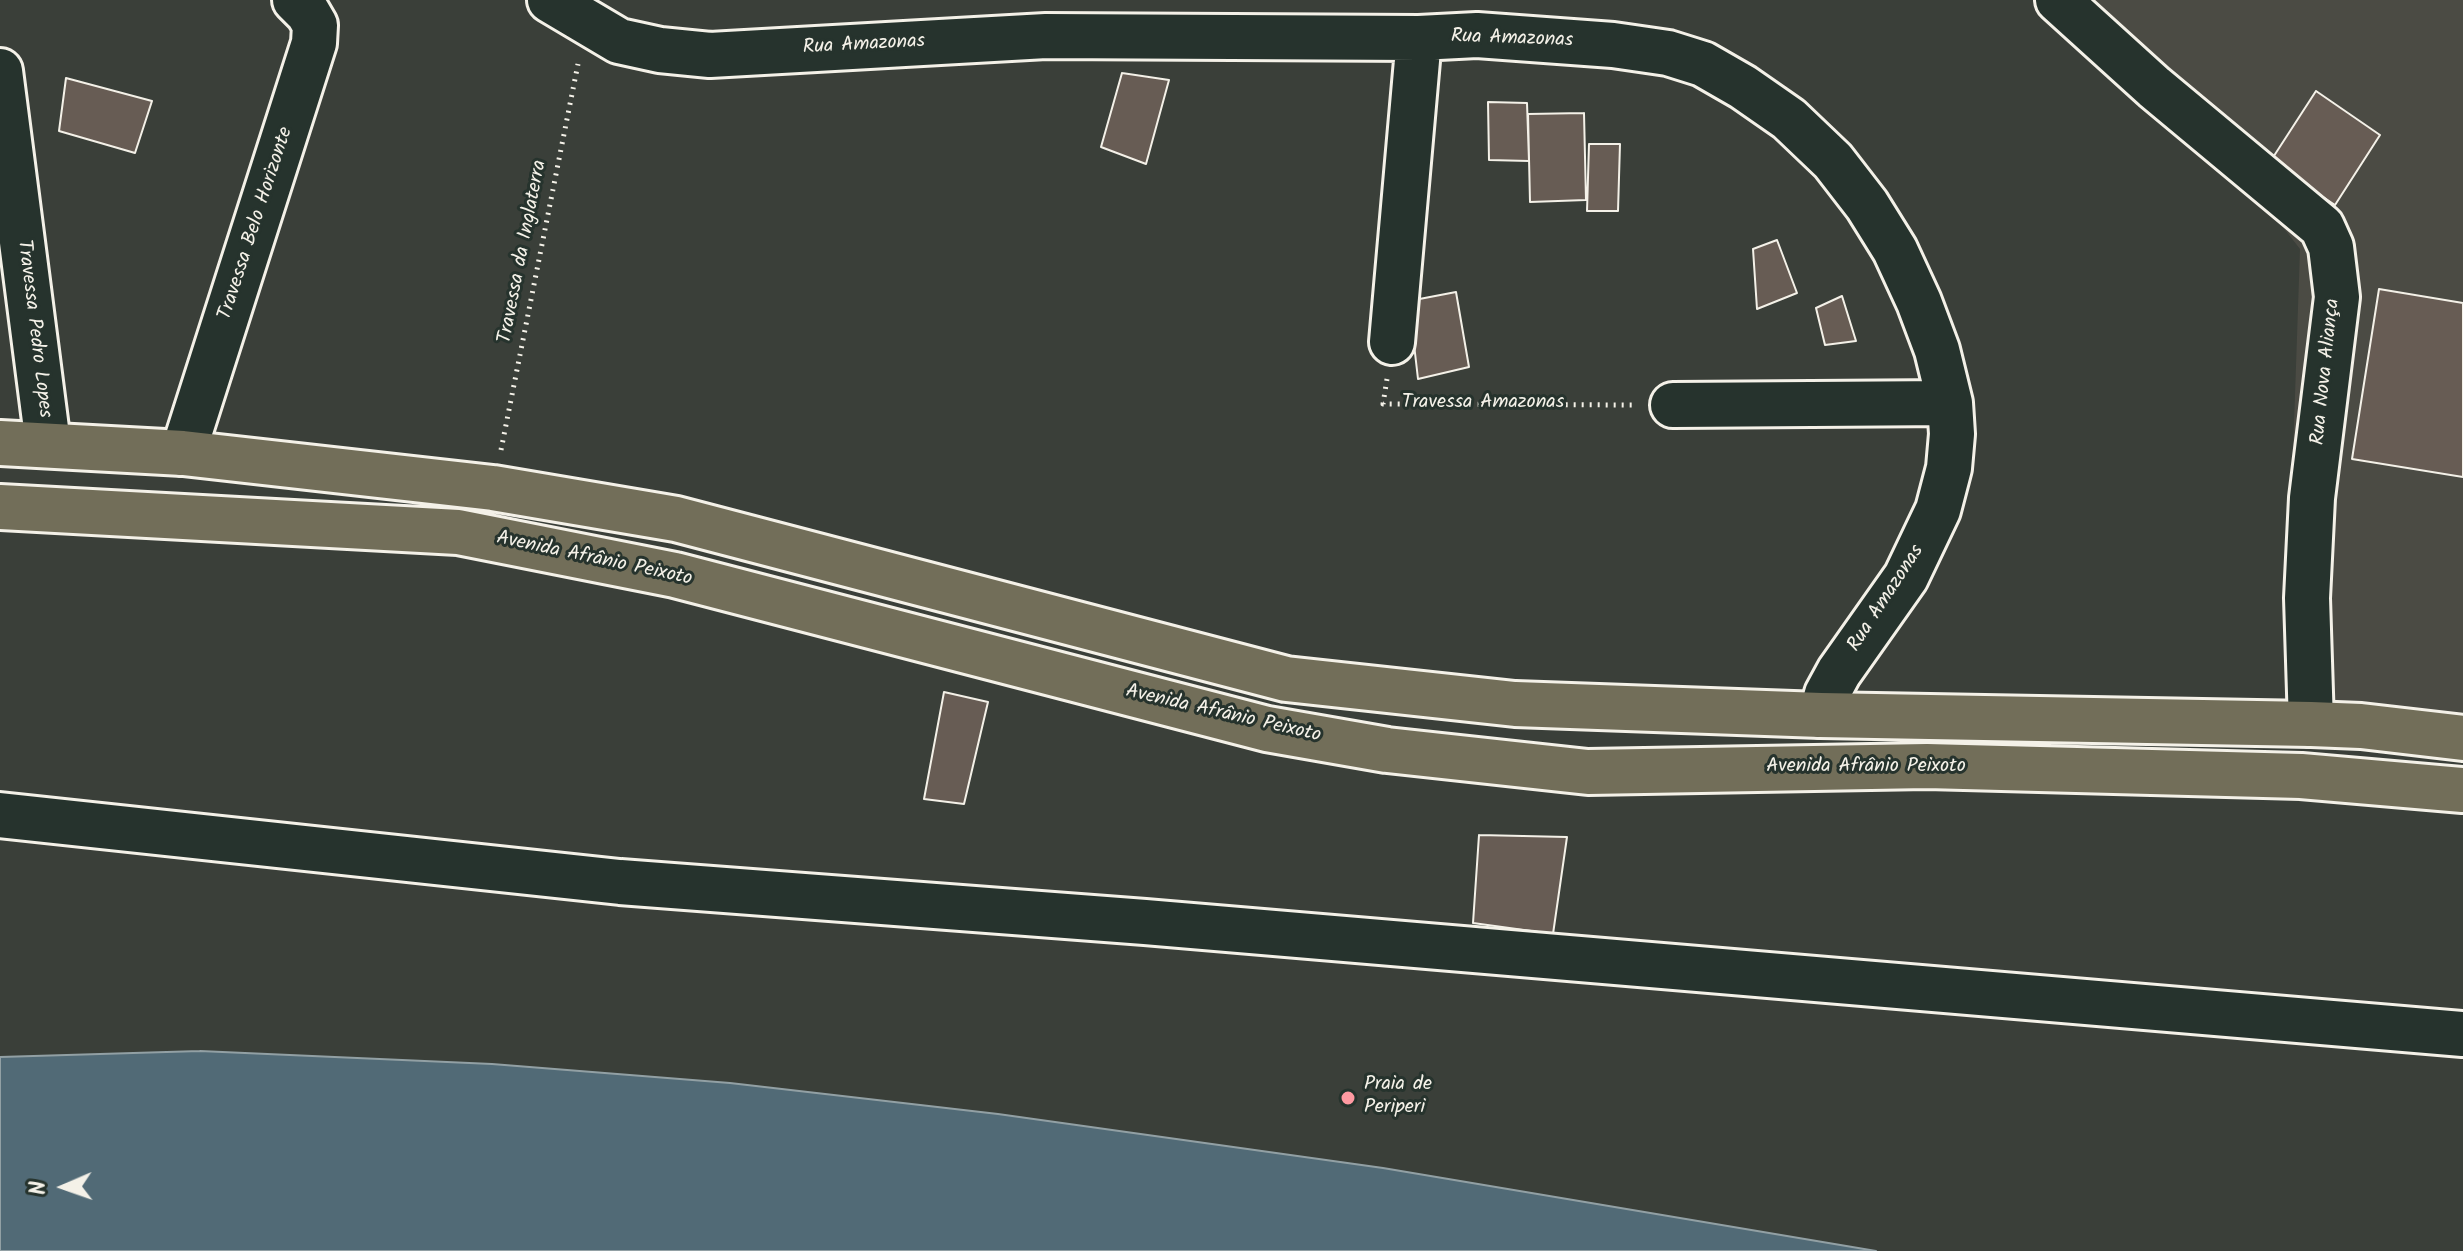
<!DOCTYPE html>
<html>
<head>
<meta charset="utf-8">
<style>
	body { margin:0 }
	#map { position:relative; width:2463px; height:1251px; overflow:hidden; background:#3a3f39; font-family:Kalam,sans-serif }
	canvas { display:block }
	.north { position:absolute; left:24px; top:1147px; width:80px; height:80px; -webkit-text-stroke:6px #26332d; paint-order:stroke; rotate:268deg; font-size:22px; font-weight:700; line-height:32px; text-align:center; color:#f4f1e8 }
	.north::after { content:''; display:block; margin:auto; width:28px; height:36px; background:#f4f1e8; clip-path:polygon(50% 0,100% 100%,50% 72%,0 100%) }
</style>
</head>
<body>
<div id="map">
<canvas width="2463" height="1251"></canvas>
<div class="north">N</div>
</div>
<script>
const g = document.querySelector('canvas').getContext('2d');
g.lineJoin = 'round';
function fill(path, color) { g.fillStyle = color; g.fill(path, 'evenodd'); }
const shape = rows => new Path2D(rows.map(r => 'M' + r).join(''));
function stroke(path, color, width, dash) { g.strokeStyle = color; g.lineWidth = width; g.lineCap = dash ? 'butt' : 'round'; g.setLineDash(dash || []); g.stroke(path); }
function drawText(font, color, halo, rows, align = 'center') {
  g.font = font + ' Kalam,sans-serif'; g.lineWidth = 6; g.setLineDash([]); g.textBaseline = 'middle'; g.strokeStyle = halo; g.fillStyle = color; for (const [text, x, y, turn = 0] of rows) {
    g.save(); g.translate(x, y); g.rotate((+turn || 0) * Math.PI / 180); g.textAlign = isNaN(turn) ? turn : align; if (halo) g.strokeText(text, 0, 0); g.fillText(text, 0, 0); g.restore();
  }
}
fill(shape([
	[2043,0,2463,0,2463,728,2284,717,2300,249,2243,176]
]), '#4b4b44');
const water = shape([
	[200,1051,492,1064,730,1083,998,1114,1383,1168,1876,1251,0,1251,0,1057,200,1051]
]);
fill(water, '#516a76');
stroke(water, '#92a0a4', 2);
const building = shape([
	[1122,73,1169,80,1146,164,1101,147,1122,73],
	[66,78,152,101,135,153,59,131,66,78],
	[2316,91,2380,135,2335,205,2270,162,2316,91],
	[1488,102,1527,103,1529,161,1489,160,1488,102],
	[1584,113,1586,200,1530,202,1528,114,1584,113],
	[1589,144,1620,144,1618,211,1587,211,1589,144],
	[1777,240,1797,293,1757,309,1753,249,1777,240],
	[2379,289,2463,303,2463,477,2352,459,2379,289],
	[1456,292,1469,367,1418,379,1409,301,1456,292],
	[1842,296,1856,341,1825,345,1816,308,1842,296],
	[944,692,988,702,964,804,924,799,944,692],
	[1479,835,1567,837,1553,934,1473,923,1479,835]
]);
fill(building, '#675c54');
stroke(building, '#f4f1e8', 2);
const minor = shape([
	[550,0,619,41,660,50,710,55,1046,36,1419,38,1477,35,1613,45,1668,53,1703,64,1743,87,1789,119,1833,161,1867,205,1895,250,1919,302,1937,350,1950,403,1952,434,1949,468,1938,510,1906,577,1839,672,1827,694,1821,715],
	[2058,0,2154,87,2322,227,2331,247,2337,297,2312,498,2307,598,2311,724],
	[0,71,48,444],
	[1392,342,1419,38],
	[1673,405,1950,403],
	[183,453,314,43,315,25,308,13,295,0],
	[0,815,620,882,1145,922,2463,1034]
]);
const major = shape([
	[0,443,183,453,493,488,676,519,1286,679,1515,704,1821,715,2311,724,2361,726,2463,738],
	[0,507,458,532,675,575,1267,729,1387,750,1588,772,1927,766,2301,776,2463,790]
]);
stroke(minor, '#f4f1e8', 50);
stroke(major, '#f4f1e8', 50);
stroke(shape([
	[1387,379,1383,404,1636,405],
	[501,450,578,64]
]), '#f4f1e8', 5, [2, 6]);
stroke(minor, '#26332d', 44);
stroke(major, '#726e59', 44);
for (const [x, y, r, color] of [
	[1348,1098,8,"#ff9aa2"]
]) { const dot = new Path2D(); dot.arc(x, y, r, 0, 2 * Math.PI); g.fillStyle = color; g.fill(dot); stroke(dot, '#26332d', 3); }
drawText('20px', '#f4f1e8', '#26332d', [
	["Rua Amazonas",1512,40,2],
	["Rua Amazonas",864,46,-3],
	["Travessa Belo Horizonte",257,224,-72],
	["Travessa da Inglaterra",524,252,-79],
	["Travessa Pedro Lopes",33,329,83],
	["Rua Nova Aliança",2327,372,-84],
	["Travessa Amazonas",1483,404],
	["Avenida Afrânio Peixoto",594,560,12],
	["Rua Amazonas",1887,599,-57],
	["Avenida Afrânio Peixoto",1223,715,13],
	["Avenida Afrânio Peixoto",1866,768]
]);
drawText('20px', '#f4f1e8', '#26332d', [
	["Praia de",1364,1086],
	["Periperi",1364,1109]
], 'left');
</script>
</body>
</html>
